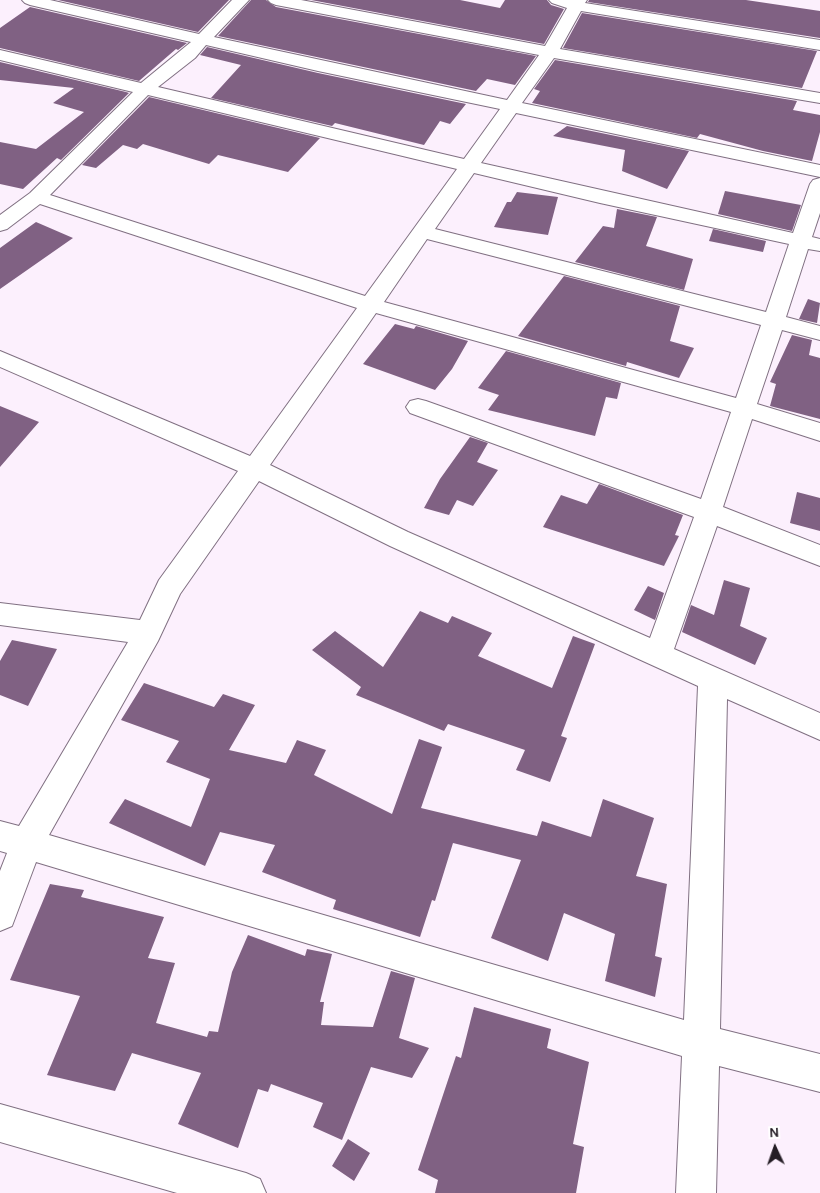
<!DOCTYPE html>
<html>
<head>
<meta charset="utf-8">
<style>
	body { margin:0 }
	#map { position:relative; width:820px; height:1193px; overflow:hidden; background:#fcf0fd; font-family:Karla,sans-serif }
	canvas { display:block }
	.north { position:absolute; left:750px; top:1123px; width:50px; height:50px; -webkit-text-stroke:4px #fff; paint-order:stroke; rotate:357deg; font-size:14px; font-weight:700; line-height:20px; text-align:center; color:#241d25 }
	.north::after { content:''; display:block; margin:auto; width:18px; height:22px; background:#241d25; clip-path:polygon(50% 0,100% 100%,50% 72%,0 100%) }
</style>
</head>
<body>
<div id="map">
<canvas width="820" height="1193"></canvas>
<div class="north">N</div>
</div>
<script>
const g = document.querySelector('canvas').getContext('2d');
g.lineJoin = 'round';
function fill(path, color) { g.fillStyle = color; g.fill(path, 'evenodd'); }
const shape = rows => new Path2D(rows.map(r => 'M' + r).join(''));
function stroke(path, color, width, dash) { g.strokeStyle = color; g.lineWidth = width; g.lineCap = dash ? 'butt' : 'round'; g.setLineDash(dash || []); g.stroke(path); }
fill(shape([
	[58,0,229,0,198,32],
	[251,0,266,0,276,7,536,56,515,85,487,79,476,91,218,36],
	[311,0,460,0,500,8,505,0,547,0,551,5,564,9,544,44],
	[589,0,746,0,820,11,820,38,588,2],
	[30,7,187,43,178,50,176,49,139,81,0,48,0,28],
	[582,13,817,51,802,88,563,48],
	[207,47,318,73,466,104,450,124,440,121,424,145,335,123,332,126,211,98,241,65,200,55],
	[555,60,797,101,793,110,820,115,820,132,812,161,763,151,700,134,697,138,532,103,540,91,534,89],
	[0,62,126,92,129,93,61,160,57,158,23,189,0,184,0,142,36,149,84,112,53,103,74,88,0,80],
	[149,97,320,138,288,172,218,155,209,164,143,144,137,149,123,145,96,168,82,165],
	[567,126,689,151,667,189,622,171,625,150,553,136],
	[725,191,801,205,792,231,718,214],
	[517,192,558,197,548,235,494,227,507,202,511,202],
	[617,209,657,217,646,246,693,259,684,290,575,262,603,226,614,228],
	[36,222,73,238,0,289,0,248],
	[713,229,766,241,763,252,709,241],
	[564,276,680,306,670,341,694,348,679,378,627,362,626,366,518,336],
	[808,299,820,303,817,323,799,319],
	[395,324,414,329,416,326,468,341,452,369,435,390,363,364],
	[792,335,812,340,809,355,820,358,820,419,770,406,776,384,770,382],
	[506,351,621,383,617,399,606,397,595,436,488,410,499,395,478,388],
	[0,406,39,422,0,467],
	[470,437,488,443,477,462,498,470,473,506,457,500,449,515,424,508,440,479],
	[599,484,683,515,675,535,679,536,664,566,543,527,561,495,587,504],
	[797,492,820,498,820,531,790,523],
	[724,580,750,588,740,626,767,638,755,665,682,632,691,605,714,615],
	[648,586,664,593,655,620,634,610],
	[420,611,448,623,452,616,492,633,478,656,552,688,573,636,595,644,561,736,567,738,550,782,516,770,525,750,448,724,444,731,356,695,361,687,312,650,335,631,383,667],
	[12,640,57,649,28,706,0,695,0,661],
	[144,683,214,707,223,694,255,705,229,750,286,763,297,740,326,750,314,775,392,814,419,739,442,747,421,808,537,836,542,821,591,837,603,799,654,818,636,876,667,884,655,956,662,958,655,997,605,981,615,934,564,913,548,961,491,938,521,860,453,843,435,901,432,900,420,937,333,909,336,900,262,872,275,845,220,832,205,866,109,823,125,799,191,827,210,779,166,762,179,741,121,720],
	[50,884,84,890,81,897,164,917,148,958,175,963,156,1023,207,1037,209,1031,218,1032,232,972,248,935,305,956,307,949,332,954,320,1002,324,1002,321,1025,373,1027,391,971,415,978,399,1038,429,1048,412,1078,371,1067,342,1140,313,1127,323,1103,271,1084,268,1092,258,1089,238,1148,178,1124,201,1073,132,1053,115,1091,47,1075,80,996,10,980],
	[474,1007,551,1029,547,1048,589,1062,573,1144,584,1147,576,1193,435,1193,438,1180,418,1170,456,1056,461,1058],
	[348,1139,370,1153,354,1181,332,1166]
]), '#806183');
const minor = shape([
	[22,0,50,0,199,34,232,0,249,0,214,37,507,100,539,55,276,5,271,3,268,0,301,0,545,46,567,8,552,3,549,0,587,0,585,3,820,40,820,50,581,11,560,49,820,93,820,103,554,58,522,103,820,165,820,177,516,113,481,163,793,233,810,184,813,180,820,178,820,213,812,237,820,239,820,251,808,249,786,317,820,326,820,340,782,330,757,404,820,423,820,441,752,419,723,507,820,545,820,566,717,526,674,649,820,713,820,740,727,699,720,1029,820,1054,820,1092,719,1066,716,1193,676,1193,682,1056,36,862,12,926,0,931,0,871,7,853,0,851,0,821,19,826,128,642,0,625,0,603,140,620,159,580,238,471,0,367,0,351,250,456,357,308,40,204,7,229,0,231,0,215,30,193,133,92,0,60,0,50,141,83,191,42,30,5,25,3,22,0],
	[206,45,318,71,500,109,464,159,158,87,195,58,206,45],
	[148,95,457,169,365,296,50,195,148,95],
	[474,173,600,203,789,244,766,312,435,229,474,173],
	[427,239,761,325,736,398,384,302,427,239],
	[376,313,731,412,701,499,426,401,418,399,410,401,406,407,410,413,694,517,650,638,408,532,270,465,376,313],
	[259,481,390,546,698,686,684,1020,49,835,158,641,180,594,259,481],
	[0,1104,246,1173,260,1179,266,1193,177,1193,0,1142,0,1104]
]);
stroke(minor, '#807082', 2);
fill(minor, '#fff');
</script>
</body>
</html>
